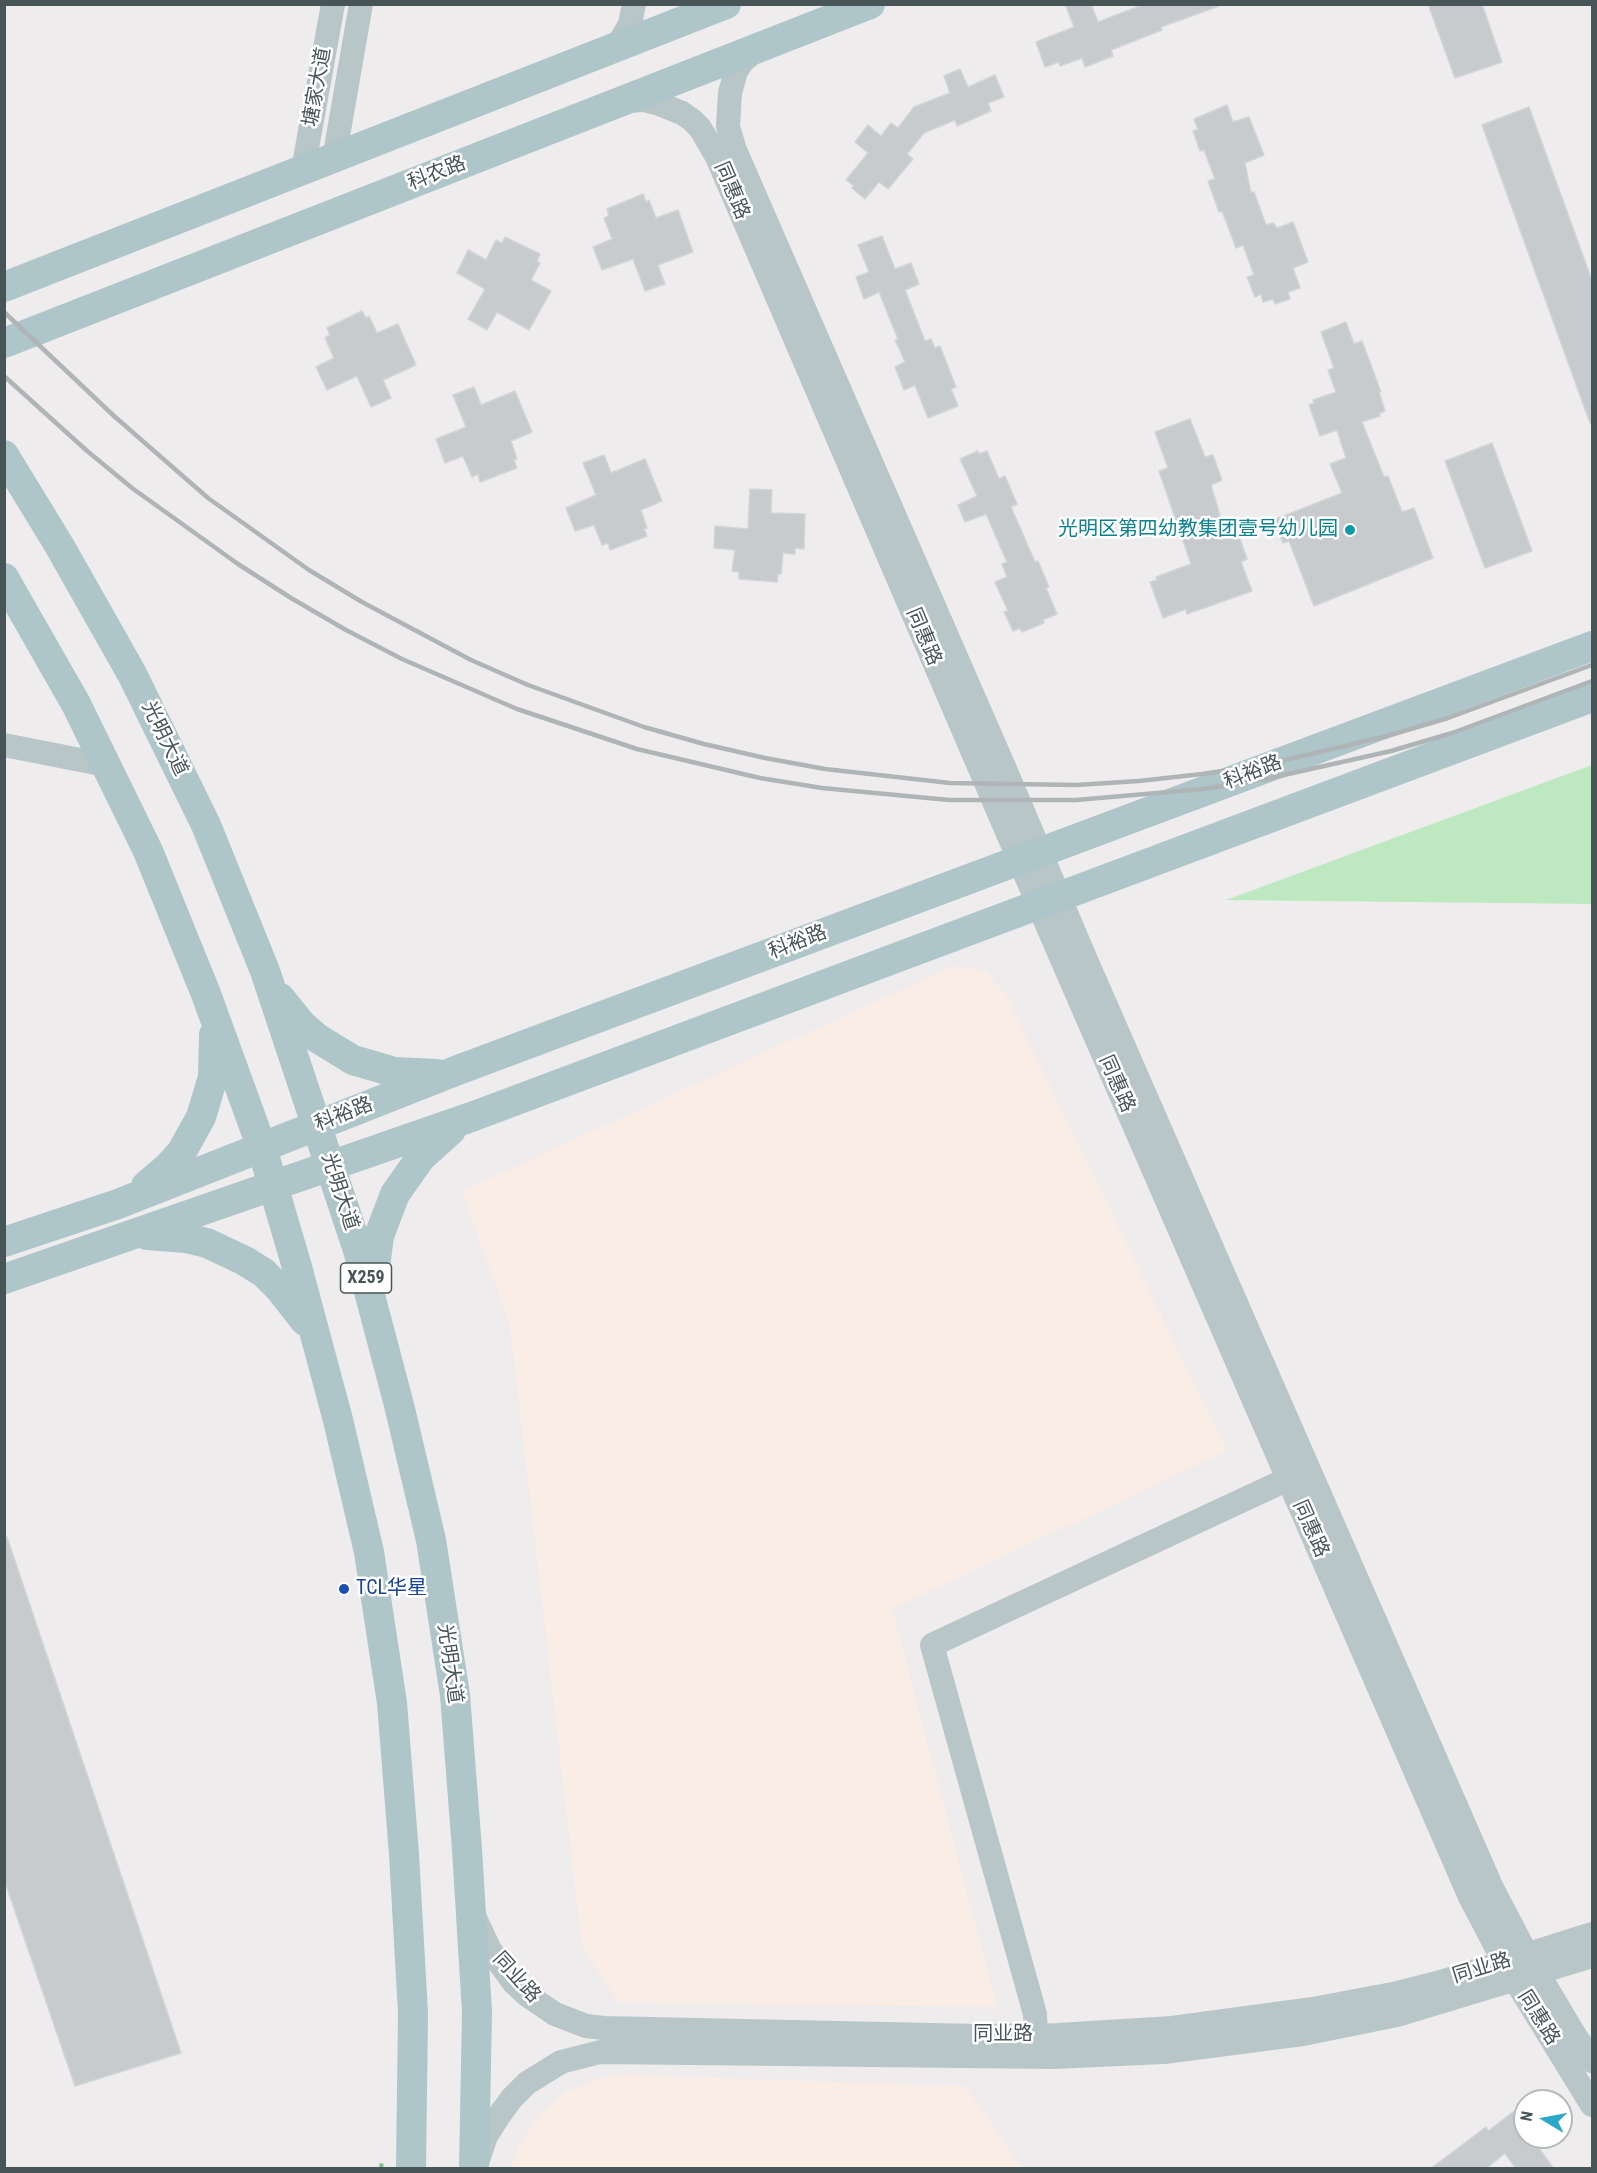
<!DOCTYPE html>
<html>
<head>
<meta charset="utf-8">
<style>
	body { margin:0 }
	#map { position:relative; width:1597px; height:2173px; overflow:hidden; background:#efeced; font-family:"Roboto Condensed",sans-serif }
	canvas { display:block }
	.frame { position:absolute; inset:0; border:6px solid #475557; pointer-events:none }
	.north { position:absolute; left:1513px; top:2089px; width:60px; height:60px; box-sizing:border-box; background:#fff; border:2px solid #b5bbbc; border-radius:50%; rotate:280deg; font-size:16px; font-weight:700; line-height:24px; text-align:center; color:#475557 }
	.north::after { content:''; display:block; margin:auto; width:21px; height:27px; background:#2ca8c9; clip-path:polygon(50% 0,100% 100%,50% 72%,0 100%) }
</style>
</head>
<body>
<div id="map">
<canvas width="1597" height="2173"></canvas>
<div class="frame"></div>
<div class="north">N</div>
</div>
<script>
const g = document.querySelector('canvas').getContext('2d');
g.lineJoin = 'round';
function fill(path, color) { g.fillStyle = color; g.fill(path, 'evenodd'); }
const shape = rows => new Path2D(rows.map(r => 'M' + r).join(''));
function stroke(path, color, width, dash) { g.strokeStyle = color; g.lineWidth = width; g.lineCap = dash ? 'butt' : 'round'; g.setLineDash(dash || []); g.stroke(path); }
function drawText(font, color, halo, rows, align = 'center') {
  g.font = font + ' "Roboto Condensed","Noto Sans SC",sans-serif'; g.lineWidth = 5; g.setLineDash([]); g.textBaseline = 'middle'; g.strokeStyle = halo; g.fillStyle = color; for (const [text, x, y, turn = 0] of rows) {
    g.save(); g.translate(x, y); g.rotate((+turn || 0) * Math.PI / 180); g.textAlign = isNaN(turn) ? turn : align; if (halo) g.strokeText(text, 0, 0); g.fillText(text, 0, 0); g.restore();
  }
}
fill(shape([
	[953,966,985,971,1006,995,1227,1451,892,1609,997,2007,619,2003,582,1947,510,1326,462,1191],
	[623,2075,965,2086,1022,2168,510,2168,520,2143,541,2113,566,2092,598,2079]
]), '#f9ede6');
fill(shape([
	[1592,765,1592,904,1226,900]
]), '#bee9c0');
const building = shape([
	[1065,4,1091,4,1098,22,1145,4,1218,4,1219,6,1161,27,1162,30,1111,50,1113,56,1085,67,1082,58,1060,66,1059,62,1045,67,1036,42,1074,27,1065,4],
	[1428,4,1482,4,1502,62,1455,78,1428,4],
	[960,69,968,87,995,75,1004,97,988,103,991,111,957,126,955,120,924,133,907,154,913,159,888,189,879,182,865,199,852,188,854,186,846,180,868,153,855,142,868,125,881,136,891,123,898,128,914,107,950,93,944,76,960,69],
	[1227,105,1233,122,1249,117,1264,155,1245,163,1251,193,1254,192,1266,225,1273,223,1277,228,1293,222,1308,262,1293,268,1300,288,1288,292,1290,299,1275,304,1273,299,1263,302,1261,294,1255,297,1247,277,1254,275,1243,245,1236,248,1222,211,1219,212,1208,181,1215,179,1204,150,1200,151,1193,131,1198,129,1194,119,1227,105],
	[1529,107,1593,283,1593,423,1590,423,1482,125,1529,107],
	[643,194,646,202,649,200,656,218,678,210,693,252,658,265,665,284,645,291,633,259,602,270,593,247,612,239,604,218,609,216,607,209,643,194],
	[882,236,895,269,911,263,919,284,905,290,925,341,931,339,935,348,940,346,956,387,951,389,958,406,928,418,915,385,904,390,895,367,905,362,895,340,898,339,879,292,864,299,856,277,869,272,858,245,882,236],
	[505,237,540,254,537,261,540,263,531,280,551,291,529,330,497,312,487,330,468,319,485,289,457,273,468,250,486,260,496,240,502,243,505,237],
	[362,311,366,318,369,316,377,333,398,324,416,365,383,380,391,398,371,407,357,376,327,390,316,367,334,358,325,338,330,335,327,328,362,311],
	[1346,322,1354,344,1362,341,1381,392,1379,392,1385,411,1379,414,1380,416,1362,422,1384,477,1388,476,1402,512,1414,508,1433,558,1314,606,1289,541,1283,543,1273,520,1342,493,1330,464,1346,458,1337,430,1320,436,1309,405,1314,403,1313,400,1336,392,1328,370,1334,368,1321,332,1346,322],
	[474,387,481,405,515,391,532,432,511,441,517,459,514,460,517,468,480,482,478,474,472,477,463,456,445,463,436,439,466,427,453,395,474,387],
	[1190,419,1205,457,1213,455,1222,480,1211,485,1224,529,1227,527,1230,536,1238,533,1247,559,1241,562,1252,591,1187,614,1186,609,1163,618,1150,582,1157,580,1156,577,1191,564,1159,471,1168,468,1155,432,1190,419],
	[1492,443,1532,551,1485,568,1445,461,1492,443],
	[978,451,979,454,987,451,999,479,1005,476,1017,504,1011,507,1035,562,1038,561,1049,587,1046,588,1057,614,1043,620,1044,623,1022,632,1020,628,1013,631,1004,612,1008,611,995,582,1007,577,1002,564,1007,562,986,514,965,522,958,505,977,496,960,459,978,451],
	[604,455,611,473,645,459,662,501,641,510,647,528,644,529,647,536,610,550,608,543,602,545,594,525,575,531,566,508,596,495,583,463,604,455],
	[750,489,772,490,771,513,805,514,804,549,795,548,795,554,783,553,781,574,778,574,777,582,739,579,739,572,732,571,735,550,714,548,715,526,748,529,750,489],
	[7,1537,181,2053,75,2086,4,1879,4,1538,7,1537],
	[1513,2112,1525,2128,1525,2137,1531,2137,1554,2169,1516,2169,1505,2153,1486,2169,1430,2169,1486,2127,1488,2131,1513,2112]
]);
fill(building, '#c7cbce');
stroke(building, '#d1d5d7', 1.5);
stroke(shape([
	[381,2168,382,2161]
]), '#7ac386', 4, [4.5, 3]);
stroke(shape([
	[617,47,630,24,634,4],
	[757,49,742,62,736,71,730,93,728,127,735,150,1005,769,1086,960,1492,1888,1527,1955,1574,2034,1592,2061],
	[627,101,644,100,657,103,682,113,692,120,700,128,717,157,1057,948,1470,1897,1504,1962,1592,2105],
	[334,159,361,4],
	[303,170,333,4],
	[4,745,106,765],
	[475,1918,490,1950,514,1983,527,1995,555,2014,586,2026,604,2028,979,2036,1058,2035,1172,2028,1313,2009,1398,1993,1441,1982,1592,1934],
	[1036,2036,1035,2014,932,1645,1303,1472],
	[478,2160,486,2136,498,2117,512,2098,527,2083,561,2062,600,2052,1053,2057,1164,2052,1303,2034,1397,2015,1592,1956]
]), '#b9c6c7', 24);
stroke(shape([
	[4,287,726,4],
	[4,343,870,4],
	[4,455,59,545,132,674,206,825,265,971,358,1250,399,1405,431,1540,455,1695,467,1849,477,2012,474,2168],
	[4,578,76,704,148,851,206,994,262,1148,297,1267,338,1420,369,1552,392,1703,404,1854,413,2013,411,2168],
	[280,998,301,1024,317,1038,353,1060,394,1072,437,1074],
	[146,1186,167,1168,181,1153,201,1117,213,1077,214,1035],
	[147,1235,186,1238,207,1243,245,1261,264,1273,280,1289,305,1321],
	[4,1242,118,1204,458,1070,1592,646],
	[4,1279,474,1116,1592,697],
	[373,1282,379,1236,395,1194,421,1157,451,1130]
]), '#aec5c9', 30);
stroke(shape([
	[4,312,114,416,208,498,309,570,362,602,471,660,528,685,644,727,704,744,765,758,825,769,950,783,1076,785,1139,781,1202,774,1264,765,1387,736,1448,718,1592,665],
	[4,376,86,450,132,488,238,564,291,598,346,630,402,659,517,709,637,749,760,778,822,788,949,800,1076,800,1203,789,1266,779,1391,751,1452,733,1592,681]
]), '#afb4b6', 4.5);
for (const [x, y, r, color] of [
	[1350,530,6,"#0f9aa8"],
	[344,1589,6,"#1a4fb4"]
]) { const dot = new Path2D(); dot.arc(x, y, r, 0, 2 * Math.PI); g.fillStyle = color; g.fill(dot); stroke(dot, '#fff', 2); }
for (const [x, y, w] of [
	[366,1278,51]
]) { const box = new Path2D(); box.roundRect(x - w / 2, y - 15, w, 30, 4.5); g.fillStyle = '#fff'; g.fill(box); stroke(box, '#475557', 1.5); }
drawText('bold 18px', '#475557', null, [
	["X259",366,1278]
]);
drawText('20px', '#475557', '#fff', [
	["塘家大道",318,87,-80],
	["科农路",437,174,-21],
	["同惠路",731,191,67],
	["同惠路",923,637,67],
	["光明大道",164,739,64],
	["科裕路",1253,773,-21],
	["科裕路",798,943,-21],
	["同惠路",1116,1084,66],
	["科裕路",344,1115,-21],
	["光明大道",339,1192,72],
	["同惠路",1310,1529,66],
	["光明大道",449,1664,82],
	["同业路",1482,1969,-17],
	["同业路",516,1978,48],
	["同惠路",1538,2018,58],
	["同业路",1003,2035]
]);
drawText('20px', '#0d838f', '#fff', [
	["光明区第四幼教集团壹号幼儿园",1338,530]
], 'right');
drawText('20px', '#164399', '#fff', [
	["TCL华星",356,1589]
], 'left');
</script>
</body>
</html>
